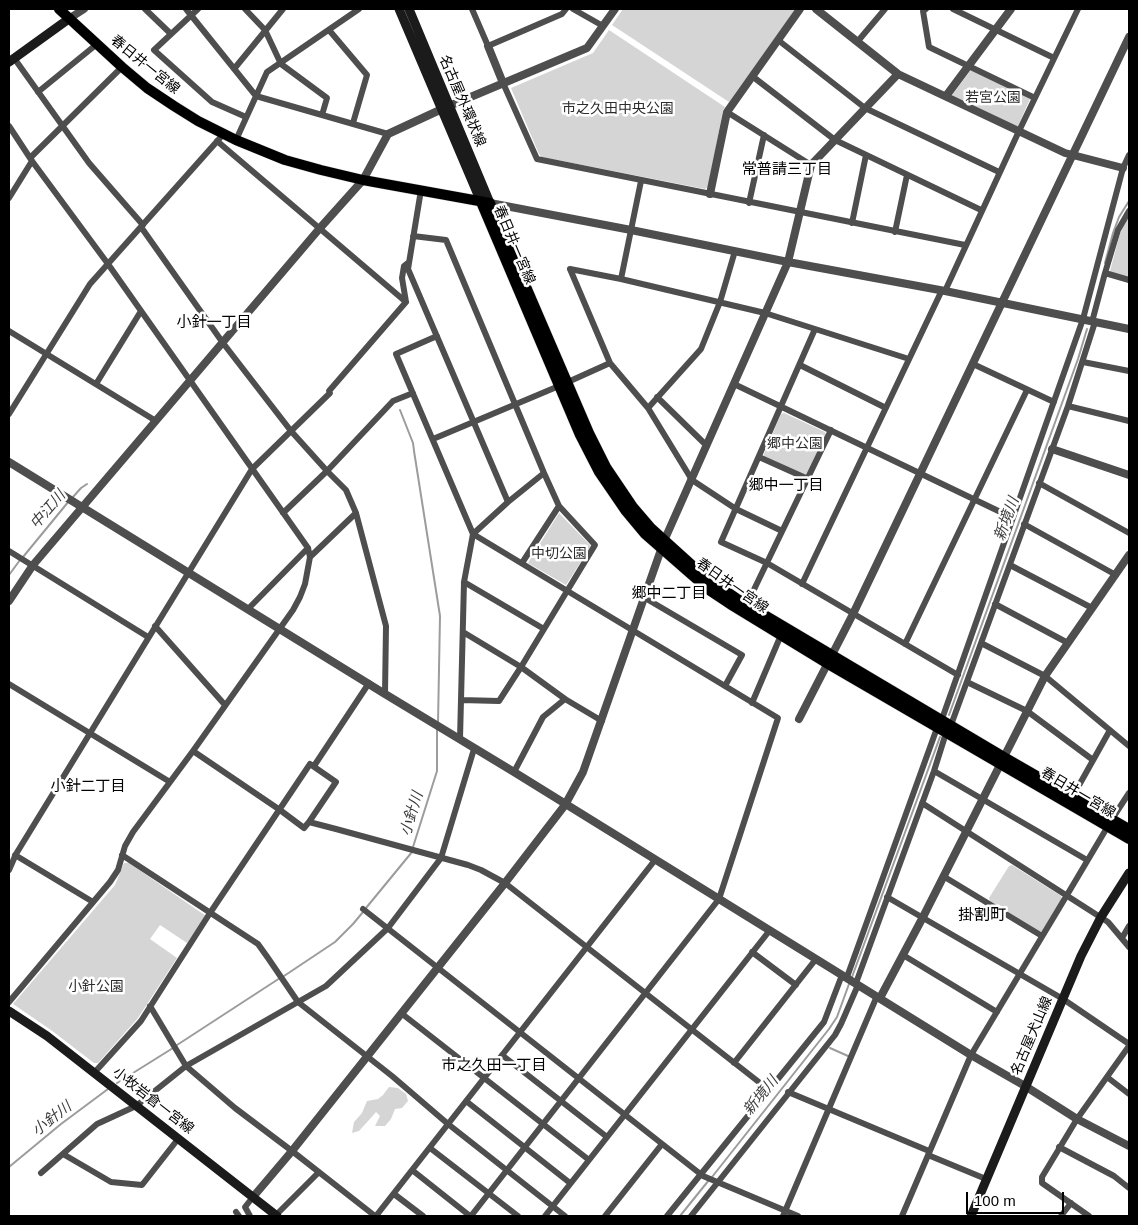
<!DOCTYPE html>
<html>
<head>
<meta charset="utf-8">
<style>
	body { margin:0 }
	#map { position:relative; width:1138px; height:1225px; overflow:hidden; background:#fff; font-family:Arial,sans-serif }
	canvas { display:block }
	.frame { position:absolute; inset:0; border:10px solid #000; pointer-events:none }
	.scale { position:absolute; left:966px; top:1192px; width:98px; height:22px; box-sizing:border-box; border:2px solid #000; border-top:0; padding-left:6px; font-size:15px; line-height:18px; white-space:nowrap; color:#000; -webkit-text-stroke:4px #fff; paint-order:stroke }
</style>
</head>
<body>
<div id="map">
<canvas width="1138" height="1225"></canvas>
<div class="frame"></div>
<div class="scale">100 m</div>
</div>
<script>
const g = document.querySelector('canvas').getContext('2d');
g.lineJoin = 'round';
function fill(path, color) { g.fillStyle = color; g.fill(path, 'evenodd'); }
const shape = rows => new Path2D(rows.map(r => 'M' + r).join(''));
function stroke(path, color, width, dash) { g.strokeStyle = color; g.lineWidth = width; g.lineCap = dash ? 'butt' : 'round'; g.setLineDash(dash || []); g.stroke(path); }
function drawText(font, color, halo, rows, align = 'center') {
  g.font = font + ' Arial,"Noto Sans JP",sans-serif'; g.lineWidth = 5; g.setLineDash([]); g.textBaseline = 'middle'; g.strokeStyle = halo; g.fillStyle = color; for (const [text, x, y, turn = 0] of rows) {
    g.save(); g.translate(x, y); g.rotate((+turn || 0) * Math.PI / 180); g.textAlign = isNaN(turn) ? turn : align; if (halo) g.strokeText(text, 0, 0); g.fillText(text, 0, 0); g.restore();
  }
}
fill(shape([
	[623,9,796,9,729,102,612,25],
	[609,30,725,107,723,110,708,187,705,189,542,157,539,154,511,88,593,53],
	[971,70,1030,99,1017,128,952,95],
	[1129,214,1129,278,1112,274,1110,271,1120,234,1126,220],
	[784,413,825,432,826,435,807,475,804,475,764,456,764,454,781,414],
	[559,513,591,546,566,585,528,563],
	[124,863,129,863,206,916,187,943,160,925,150,939,177,958,138,1018,98,1063,94,1063,51,1030,13,1004,115,885],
	[1012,865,1061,896,1062,899,1042,932,1039,931,990,901,989,898,1009,866],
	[389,1087,398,1088,406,1094,408,1101,402,1108,395,1109,391,1119,385,1126,375,1126,380,1116,376,1112,369,1120,359,1131,352,1133,354,1122,362,1113,367,1101,378,1099,383,1095]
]), '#d5d5d5');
stroke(shape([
	[1105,263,1113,233,1119,217,1129,201],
	[400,410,413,443,414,451,440,616,438,723],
	[73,497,81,488,87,484],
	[23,557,69,501],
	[9,575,20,560],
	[949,715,1078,359,1087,329],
	[413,847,437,771,437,728],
	[366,908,412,852],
	[284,976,335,942,353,924,363,912],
	[852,977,940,737],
	[177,1045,280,978],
	[830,1048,848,1056],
	[117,1083,173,1048],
	[9,1167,61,1124,108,1089],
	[712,1177,829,1029,837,1017,849,984],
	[680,1216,709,1180]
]), '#9c9c9c', 2);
const primary = shape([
	[59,9,122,67,147,88,174,106,198,121,236,140,285,160,321,170,363,180,490,203,589,433,606,467,633,507,651,528,693,566,714,583,736,598,1004,757,1129,829],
	[481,202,580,435,599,472,625,510,645,534,709,590,733,606,828,664,1129,839]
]);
stroke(primary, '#dbdbdb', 11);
stroke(shape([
	[145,9,171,34],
	[186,9,256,96,388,134],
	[198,9,154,50,212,102,246,117],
	[245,9,265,30,281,64,327,98,322,115],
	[472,9,488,46,562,14,566,9],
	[573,9,603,26],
	[926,9,923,11,929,47,1035,98],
	[953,9,1054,58],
	[329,30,367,75,353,123],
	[778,40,865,108,999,172],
	[858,41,885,9],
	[14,58,89,163,143,225],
	[234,69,283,9],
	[752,76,835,140,981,210],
	[503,83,537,159,965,245],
	[38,92,97,44],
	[727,112,811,165],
	[9,126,32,161,108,264,308,548,310,557,305,584,300,597,293,610,193,751,133,832,125,846,118,870,110,882,9,1002],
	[236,140,267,72,359,9],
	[31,157,122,67],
	[421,190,408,269,508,502],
	[9,198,32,161],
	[749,203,764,135],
	[852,223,866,155],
	[141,227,223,343,291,431,327,471,346,490,356,513,386,626,385,694],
	[895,232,907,175],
	[413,236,446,240,544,473,559,506,595,545,521,667,499,701,461,700],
	[570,269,621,279,765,313,909,359],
	[570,269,610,363,648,408,692,480,736,509,782,531],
	[1105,273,1129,280],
	[621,279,641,181],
	[945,291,1019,131,1078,9],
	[406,302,402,278,404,266,409,262],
	[1092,322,1105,273,1118,230,1129,211],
	[815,329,721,542,767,563,958,675],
	[9,331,156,421],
	[437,336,396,354,473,534,778,718,719,899,471,1216],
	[1083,362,1129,371],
	[973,364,1054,402],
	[800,365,886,408],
	[96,384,141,311],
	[734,384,1013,518],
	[657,397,707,446],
	[1068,406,1129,421],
	[648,408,701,349,720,302,735,251],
	[9,414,90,284,220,138],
	[433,439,559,386,610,363],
	[759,457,808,479],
	[1039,483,1129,533],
	[283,513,327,471,393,401,413,393],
	[1024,524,1116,575],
	[9,551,148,637],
	[310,557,356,513],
	[522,563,559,506],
	[1010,565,1092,608],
	[464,582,544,629],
	[802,584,942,290],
	[645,598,742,655,725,686],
	[747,604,831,430],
	[995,604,1068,643],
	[248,609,308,548],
	[155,626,225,705],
	[463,632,521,667,565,699,602,721],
	[981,643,1045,676,1129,746],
	[905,644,1027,390],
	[967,682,1027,711,1093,760],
	[9,684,170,782],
	[752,703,781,635],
	[942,719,1083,319,1123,168,1129,155],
	[951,725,1068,406,1095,322],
	[460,739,464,582,473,534,508,502,544,473],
	[193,751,280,810,304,828,309,822,336,829,468,865,481,870,505,883,769,1090],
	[314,766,369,683],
	[934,771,1087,860],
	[514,772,543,717,565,699],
	[1073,796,1110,730],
	[922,803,1108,922,1129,947],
	[1112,819,1129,793],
	[15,855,93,902],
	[122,855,258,944,268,958,298,1002,392,1076,448,1124,565,1216],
	[9,870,16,854,252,469,330,393,329,391,406,302,217,141],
	[943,876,1042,936],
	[887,897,1063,999,1129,1044],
	[363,909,703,1176,798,1216],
	[1122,938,1129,926],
	[752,952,796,985],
	[903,955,997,1012],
	[847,977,937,728],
	[856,983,934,771,946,733],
	[150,1006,186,1066,235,1108,292,1151,375,1216],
	[401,1013,589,1160],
	[502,1055,607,1137],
	[734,1063,816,959],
	[94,1073,141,1021,210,913,310,764,336,782,309,822],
	[1107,1077,1129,1094],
	[788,1092,929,1151],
	[466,1101,570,1183],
	[1059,1147,1114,1176,1129,1188],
	[430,1148,518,1216],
	[63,1154,111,1182,142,1185,178,1139],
	[928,1155,986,1179],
	[412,1170,470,1216],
	[41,1173,97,1124,136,1106,186,1066,326,986,388,928,441,858,474,749],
	[394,1194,423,1216],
	[236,1212,239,1216],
	[276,1215,319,1172],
	[250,1216,245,1207,253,1197],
	[376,1216,655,860],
	[545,1216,770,930],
	[605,1216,662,1144],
	[667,1216,824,1022,842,975],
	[691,1216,835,1035,841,1024,858,985],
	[783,1216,877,996],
	[902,1216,971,1055,1067,895,1108,826],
	[1061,1216,1071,1203],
	[1089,1216,1042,1183,1042,1177,1077,1119,1129,1046]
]), '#4e4e4e', 6);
stroke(shape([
	[816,9,898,74,1065,153,1123,168],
	[70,18,84,9],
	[488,46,503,83],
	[946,96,1011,9],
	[710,194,727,112,800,9],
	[490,203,631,230,788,262,945,291,1129,329],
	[1052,449,1129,475],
	[9,462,385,694,514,772,971,1055,1025,1086,1077,1119,1129,1146],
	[9,601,33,565,320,228,363,180,388,134,442,109,587,48,615,9],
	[799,719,853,614,1129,37],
	[880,998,923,917,1045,676,1129,555],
	[253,1197,292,1151,505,883,565,805,583,772,664,541,788,262,811,165,898,74]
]), '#4e4e4e', 8);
stroke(shape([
	[399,9,481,202],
	[409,9,490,203],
	[9,62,70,18],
	[9,1011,47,1036,277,1216],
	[971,1216,1081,956,1101,917,1129,873]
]), '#1b1b1b', 9);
stroke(primary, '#000', 10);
drawText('14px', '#000', '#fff', [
	["春日井一宮線",145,65,39],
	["名古屋外環状線",462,101,67],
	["春日井一宮線",514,245,67],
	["春日井一宮線",732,586,35],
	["春日井一宮線",1078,793,31],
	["名古屋犬山線",1032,1036,-67],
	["小牧岩倉一宮線",153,1101,38]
]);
drawText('14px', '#2c2c2c', '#fff', [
	["若宮公園",993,98],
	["市之久田中央公園",618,109],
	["郷中公園",795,444],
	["中切公園",559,554],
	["小針公園",96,987]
]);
drawText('15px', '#000', '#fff', [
	["常普請三丁目",787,170],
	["小針一丁目",214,323],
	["郷中一丁目",786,486],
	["郷中二丁目",669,594],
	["小針二丁目",88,787],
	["市之久田一丁目",494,1066]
]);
drawText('italic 15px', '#3d3d3d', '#fff', [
	["中江川",48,510,-49],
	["新境川",1007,519,-70],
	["小針川",412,814,-73],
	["新境川",761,1096,-51],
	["小針川",52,1119,-38]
]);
drawText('16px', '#000', '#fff', [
	["掛割町",982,916]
]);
</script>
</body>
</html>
